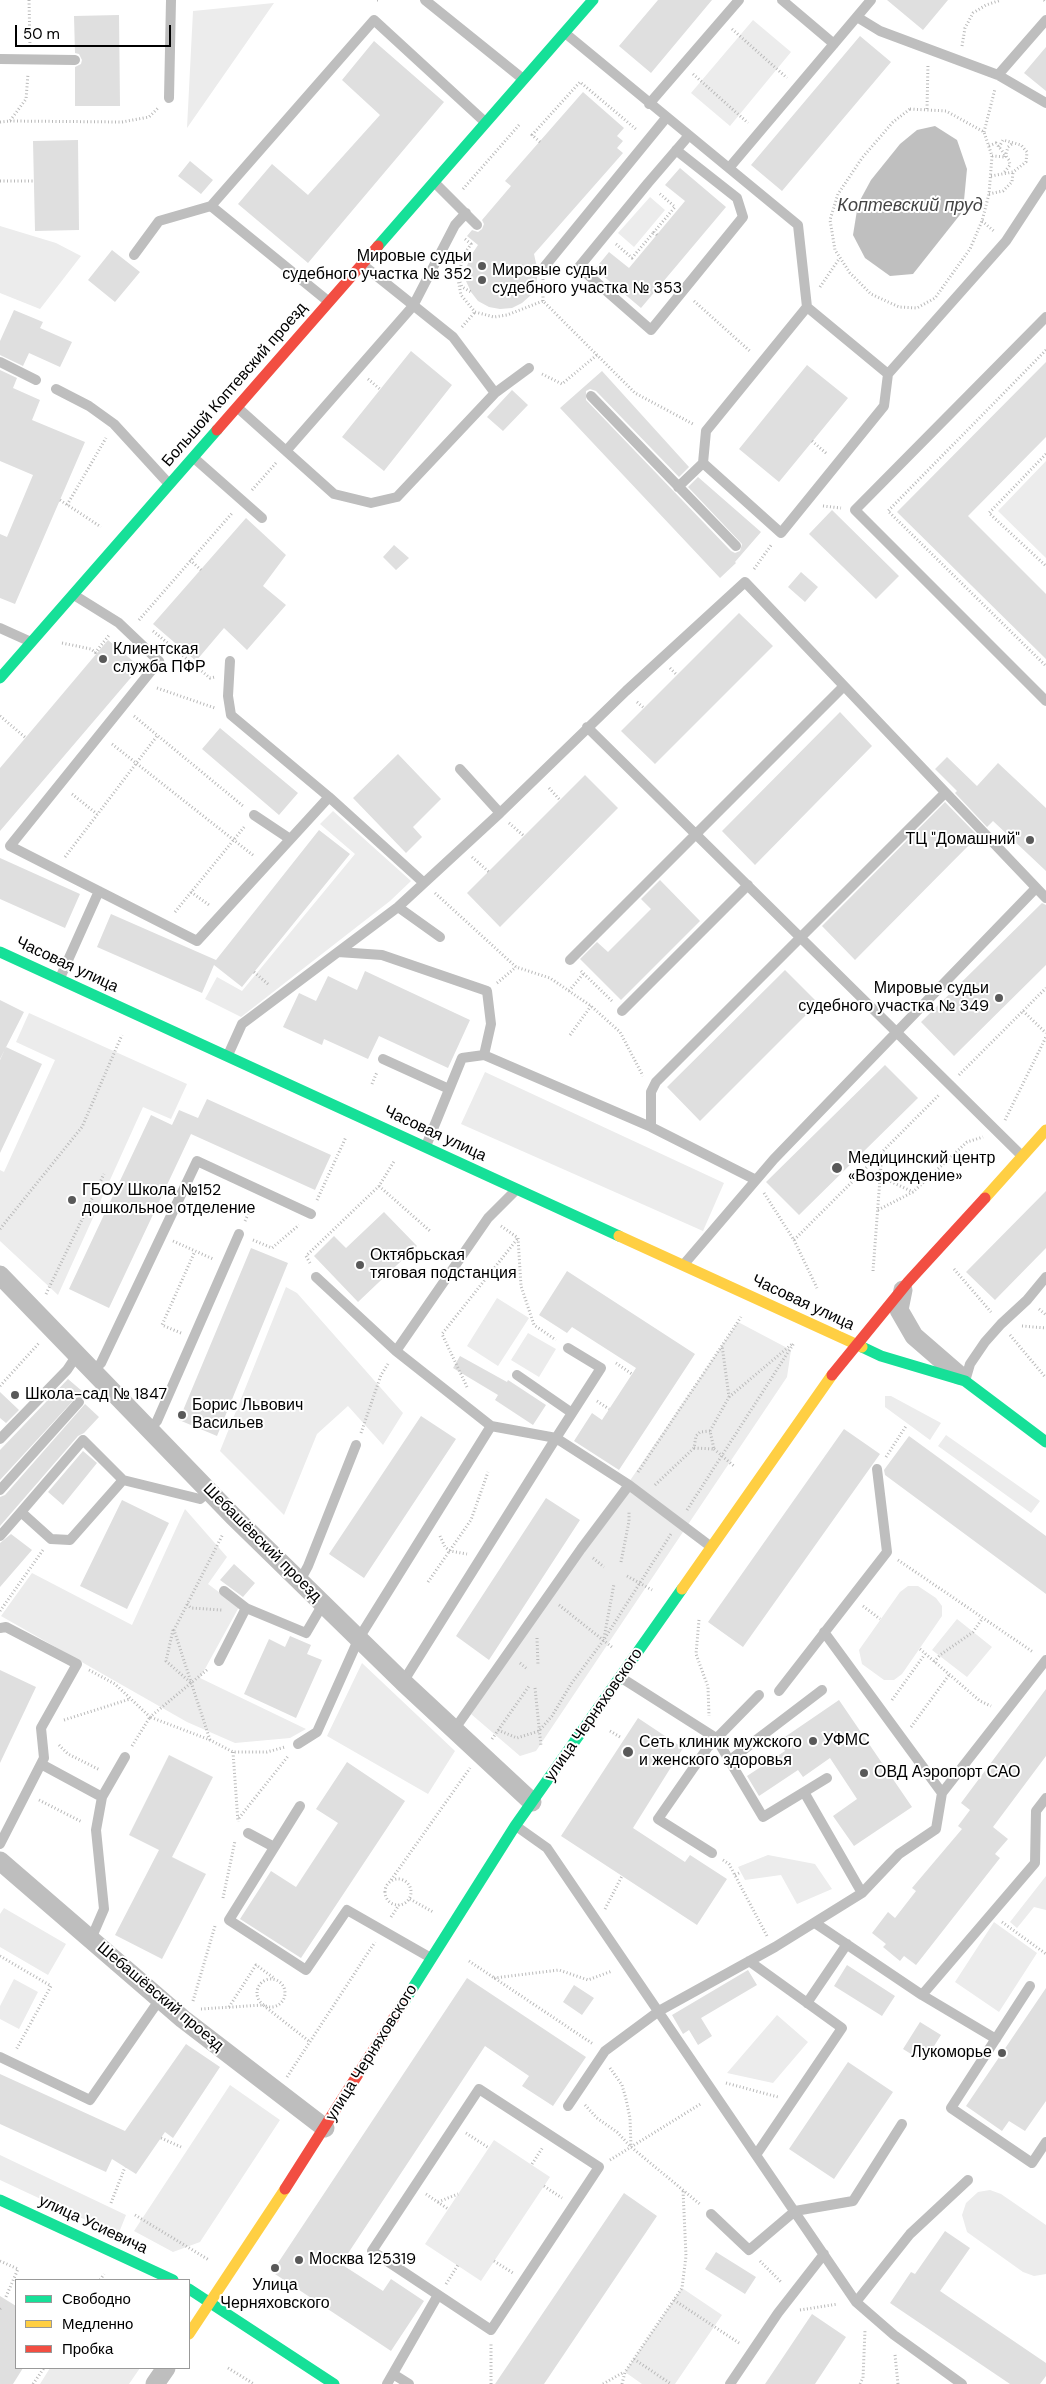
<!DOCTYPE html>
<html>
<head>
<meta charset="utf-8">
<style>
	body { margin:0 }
	#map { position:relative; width:1046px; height:2384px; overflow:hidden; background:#fff; font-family:"DM Sans",sans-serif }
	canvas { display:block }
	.legend { position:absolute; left:15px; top:2279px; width:175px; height:90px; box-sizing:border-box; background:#fff; border:1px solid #999; margin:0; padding:6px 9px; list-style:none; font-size:15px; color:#000 }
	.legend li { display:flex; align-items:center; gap:10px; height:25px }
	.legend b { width:25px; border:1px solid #999 }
	.scale { position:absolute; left:15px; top:25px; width:156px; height:22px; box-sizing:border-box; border:2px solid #000; border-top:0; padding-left:6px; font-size:15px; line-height:18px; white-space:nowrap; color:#000; -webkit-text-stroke:4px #fff; paint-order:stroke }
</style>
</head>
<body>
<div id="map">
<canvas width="1046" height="2384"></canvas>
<ul class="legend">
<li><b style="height:6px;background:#16e098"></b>Свободно</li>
<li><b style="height:6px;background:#ffcf43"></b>Медленно</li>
<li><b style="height:6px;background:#f24e42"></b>Пробка</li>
</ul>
<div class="scale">50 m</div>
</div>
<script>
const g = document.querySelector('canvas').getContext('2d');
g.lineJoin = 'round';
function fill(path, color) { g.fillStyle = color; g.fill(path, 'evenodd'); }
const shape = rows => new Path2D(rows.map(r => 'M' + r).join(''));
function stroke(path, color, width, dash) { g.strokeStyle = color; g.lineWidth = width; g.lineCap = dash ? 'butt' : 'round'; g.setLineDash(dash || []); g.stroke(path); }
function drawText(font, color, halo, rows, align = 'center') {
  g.font = font + ' "DM Sans",sans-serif'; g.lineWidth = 4; g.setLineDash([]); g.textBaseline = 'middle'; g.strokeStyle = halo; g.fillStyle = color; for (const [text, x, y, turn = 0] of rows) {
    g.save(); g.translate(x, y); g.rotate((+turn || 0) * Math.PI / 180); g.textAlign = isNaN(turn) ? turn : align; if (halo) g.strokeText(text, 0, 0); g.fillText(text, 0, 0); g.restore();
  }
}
fill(shape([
	[274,3,187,128,193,11],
	[753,20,791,52,730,126,691,93],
	[650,197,665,210,634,247,618,233],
	[0,226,56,243,81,256,40,309,0,293],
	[1046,461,1046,558,998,511],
	[333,811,411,881,390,901,241,1017,205,999,217,977,242,991,355,854,320,824],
	[29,1013,187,1084,171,1119,143,1107,58,1295,0,1241,0,1170,4,1172,55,1060,16,1042],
	[485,1072,724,1183,703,1231,461,1124],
	[286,1287,297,1293,403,1413,383,1445,348,1406,317,1434,284,1515,220,1451],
	[497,1298,529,1318,498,1366,467,1346],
	[738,1322,791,1350,787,1377,536,1751,520,1756,471,1714],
	[528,1333,556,1349,539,1377,511,1360],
	[885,1396,891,1396,941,1423,930,1440,885,1407],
	[946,1435,1040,1501,1031,1513,938,1446],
	[185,1509,227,1557,208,1584,239,1607,200,1678,306,1729,290,1738,235,1743,187,1722,1,1616,32,1573,132,1625],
	[908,1586,918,1586,936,1598,942,1606,942,1616,902,1674,894,1680,884,1680,862,1664,859,1650,900,1592],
	[957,1619,992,1647,967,1677,932,1650],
	[362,1663,455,1751,428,1794,327,1736],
	[768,1855,815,1864,832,1889,797,1904,781,1875,745,1880,738,1867],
	[1046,1876,1046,1910,1034,1907,1017,1928,1010,1922],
	[4,1908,66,1944,48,1975,0,1947,0,1914],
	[994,1922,1037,1953,999,2012,955,1982],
	[14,1979,38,1992,19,2029,0,2019,0,2006],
	[777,2015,808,2042,773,2083,727,2073],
	[230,2085,280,2120,200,2242,173,2252,134,2231],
	[494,2140,550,2177,481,2281,425,2244],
	[0,2155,126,2215,118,2235,0,2180],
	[990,2190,1001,2194,1046,2225,1046,2274,1034,2276,1023,2272,967,2232,962,2215,966,2203,978,2192],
	[682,2288,722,2315,675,2384,642,2384,625,2372],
	[50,2368,140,2368,129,2384,40,2384]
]), '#ececec');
fill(shape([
	[935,126,957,140,967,169,963,211,913,274,890,276,865,258,853,235,858,204,871,180,900,144,917,130]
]), '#bfbfbf');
fill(shape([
	[658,0,712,0,651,73,619,46],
	[887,0,948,0,923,30],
	[119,15,120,106,75,106,75,67,81,64,82,60,79,54,75,53,74,16],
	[860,36,891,62,782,191,751,165],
	[374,41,444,102,308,263,238,204,272,164,308,195,380,115,342,80],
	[1046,47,1046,91,1024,73],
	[583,92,624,128,617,136,623,141,617,148,623,153,534,254,538,272,536,284,531,295,522,303,512,308,500,309,489,307,478,301,471,292,466,281,466,269,470,257,478,245,467,236,472,230,478,232,482,229,484,224,482,220,511,186,505,181],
	[78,140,79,230,35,231,33,141],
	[190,161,213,180,201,194,178,176],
	[680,168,726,207,641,308,595,269,609,252,629,268,685,201,665,185],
	[112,250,140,272,115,302,88,280],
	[14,310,43,322,40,328,72,342,60,367,29,353,23,366,0,355,0,341],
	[411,351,452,385,384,471,342,437],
	[1046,362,1046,437,968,516,1046,594,1046,659,897,512],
	[807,365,848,398,779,482,739,449],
	[0,370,17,378,13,388,40,400,32,420,85,442,15,604,0,598,0,534,7,537,33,475,0,461],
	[602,371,689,467,679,477,596,391,590,389,586,391,586,400,731,551,735,553,740,551,742,544,688,487,698,477,761,532,735,562,736,563,720,578,560,408],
	[512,390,528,405,503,431,487,417],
	[832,510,899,576,876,599,809,534],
	[246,518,286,555,263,586,286,605,247,650,224,628,196,661,153,624],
	[394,545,409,558,396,570,383,557],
	[801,572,818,587,805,602,788,587],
	[739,613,773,646,655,764,621,731],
	[108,640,140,667,0,831,0,768],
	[840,712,872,746,755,865,722,831],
	[220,728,298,793,279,815,202,749],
	[398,754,441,799,413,827,422,837,406,853,353,798],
	[947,757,977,786,998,763,1046,808,1046,871,993,821,987,827,955,793,957,791,935,769],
	[585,775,618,808,500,927,467,893],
	[945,802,978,836,855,960,822,926],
	[319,830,350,854,242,987,214,965,202,993,97,947,111,914,216,960],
	[0,858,80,894,65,928,0,899],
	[660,880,700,921,621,1000,580,959,597,942,608,952,651,909,641,899],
	[1042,903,1046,905,1046,965,954,1056,921,1022],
	[785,970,818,1003,700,1121,667,1087],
	[365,971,470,1020,448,1068,379,1036,368,1059,324,1039,322,1045,283,1027,299,993,316,1001,328,976,357,990],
	[0,1000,24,1012,0,1059],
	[6,1047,42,1064,0,1153,0,1060],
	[885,1065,918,1098,799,1215,766,1182],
	[207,1099,331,1155,315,1190,191,1134,109,1308,69,1289,151,1115,172,1125,179,1110,198,1118],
	[1046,1191,1046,1248,995,1300,966,1272],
	[384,1212,417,1246,358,1302,314,1256,334,1236,346,1248],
	[251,1248,288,1263,217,1436,179,1420],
	[567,1271,695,1354,619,1470,574,1441,592,1413,602,1420,636,1368,572,1327,567,1333,539,1315],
	[460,1356,507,1382,508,1380,546,1405,533,1425,495,1400,498,1395,453,1368],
	[68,1379,82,1391,0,1480,0,1450],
	[0,1392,19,1410,6,1423,0,1418],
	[85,1404,99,1417,84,1433,78,1436,0,1526,0,1497,5,1495],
	[421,1416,456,1439,364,1578,329,1554],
	[844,1429,880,1454,743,1647,708,1622],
	[909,1436,1046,1536,1046,1594,885,1475,884,1470],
	[83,1451,97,1463,63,1505,48,1492],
	[546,1498,580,1520,489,1660,456,1636],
	[122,1500,169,1523,127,1609,80,1586],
	[11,1534,32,1550,0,1587,0,1543],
	[234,1564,255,1583,243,1597,220,1580],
	[290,1636,311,1645,307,1654,322,1660,296,1718,244,1694,269,1639,285,1647],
	[0,1670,36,1687,0,1763],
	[1046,1689,1046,1756,993,1827,1008,1839,995,1854,1000,1858,916,1965,904,1956,900,1961,883,1947,886,1944,872,1933,888,1912,895,1918,916,1891,912,1888,962,1829,958,1826,970,1810,961,1803],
	[839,1700,912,1807,854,1846,833,1816,857,1799,830,1758,803,1777,798,1770,759,1796,747,1776,785,1751,779,1741],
	[638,1718,683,1748,633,1828,685,1862,690,1855,727,1879,697,1925,561,1836],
	[169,1755,213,1777,172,1857,206,1874,162,1959,115,1935,159,1850,129,1835],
	[347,1762,405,1801,301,1958,240,1919,271,1871,296,1887,338,1823,316,1809],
	[847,1965,895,1996,882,2016,834,1986],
	[748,1970,757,1985,701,2018,712,2036,698,2045,689,2030,683,2034,672,2015],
	[467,1978,586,2057,553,2106,522,2086,529,2076,485,2046,341,2264,383,2291,391,2279,424,2301,391,2351,272,2272],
	[574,1985,594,1998,582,2015,563,2002],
	[1046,1988,1046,2101,1025,2131,1009,2121,1002,2131,966,2106],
	[920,2022,941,2035,924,2062,903,2049],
	[186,2044,220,2067,173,2138,165,2132,136,2174,112,2159,106,2172,0,2124,0,2074,125,2131],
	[848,2062,893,2092,834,2179,789,2149],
	[624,2193,657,2216,544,2384,495,2384],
	[945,2231,970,2248,940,2291,1046,2363,1046,2376,1040,2384,1010,2384,890,2303,911,2272,915,2274],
	[716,2252,756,2277,745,2294,705,2269],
	[0,2296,16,2306,16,2368,23,2368,13,2384,0,2384],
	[812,2314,846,2337,815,2384,765,2384]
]), '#dfdfdf');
stroke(shape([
	[29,0,30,46],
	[377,0,380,0],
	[1044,0,1046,2],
	[732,29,787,78],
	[962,46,965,28,973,13,986,5,1001,0],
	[693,74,748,123],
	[910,109,946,111,984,132,992,156,989,194,982,221,970,249,935,298,917,308,899,307,871,294,850,273,835,250,830,220,838,194,862,158,893,122,910,109],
	[927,109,928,64],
	[10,121,122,122,149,117,159,107],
	[0,122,10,121,26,99,28,74],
	[984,132,995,89],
	[540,142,532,135,580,82,637,130],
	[989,146,996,143,1009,160,1010,165,1003,174],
	[992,156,1005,157],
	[1005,157,1008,147,1013,143],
	[991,176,1013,172,1026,162,1027,152,1021,145,1003,140,999,147],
	[0,181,34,181],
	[463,189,520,124],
	[989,194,1003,191,1012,182,1013,172],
	[982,221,995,232],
	[657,235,654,232,675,207,659,193],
	[465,239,471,244,463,256,458,279,461,295,475,312,494,317,507,315,543,301,635,393,693,424],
	[616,244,632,258,654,232],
	[460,282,462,287,471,292],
	[820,287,839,259],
	[543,301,543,279],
	[694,301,751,352],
	[462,327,475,312],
	[1046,350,888,511,1046,666],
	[542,374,562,384,598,354],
	[368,379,381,390],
	[812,441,827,454],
	[1046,454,989,513,1046,566],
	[252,490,276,463],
	[60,500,101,527],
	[67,505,106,438],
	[823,506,841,508],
	[190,560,201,570],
	[754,569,772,544],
	[139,620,233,512],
	[153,631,210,678,215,677],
	[62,643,91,649,97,654],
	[95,653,110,634],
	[670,668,677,675],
	[157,688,215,708],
	[637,702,644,708],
	[0,716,26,738],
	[134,716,243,806],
	[112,744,254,856],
	[549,788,560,800],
	[72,794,97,814],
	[509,823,524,836],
	[65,857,157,736],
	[472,857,489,872],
	[191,892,209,905],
	[435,893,516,967,550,978,591,1006,620,1032,643,1076],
	[175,912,245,826],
	[581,971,612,1001],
	[254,972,269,985],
	[497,983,516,967],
	[569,991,584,973],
	[1023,1011,1046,1033],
	[570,1035,591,1006],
	[959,1075,1046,988],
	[372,1084,377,1072],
	[1005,1120,1046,1037],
	[881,1177,913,1192],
	[379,1186,430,1231],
	[764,1193,794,1240,939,1095],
	[317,1200,346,1137],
	[878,1210,913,1192,967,1142,983,1137],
	[245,1221,253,1204],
	[501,1226,518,1238,521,1286,534,1325,556,1340],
	[0,1229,82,1127,122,1035],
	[253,1240,272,1248,299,1225],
	[794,1240,817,1288],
	[173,1241,213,1259],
	[310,1263,306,1256,379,1186,395,1160],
	[954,1269,991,1312],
	[873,1271,882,1152],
	[46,1294,104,1174],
	[1039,1309,1046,1315],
	[1022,1326,1046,1328],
	[181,1333,162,1325,195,1251],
	[1010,1335,1046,1378],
	[616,1363,632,1374],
	[0,1386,40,1342],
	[467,1387,442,1334,518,1238],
	[729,1397,792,1344],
	[597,1401,609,1409],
	[710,1431,700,1432,696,1436,694,1448,714,1449,710,1431,729,1397,722,1345],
	[361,1433,381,1375,388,1364],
	[714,1449,735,1467],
	[886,1457,906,1426],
	[638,1472,741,1317],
	[655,1485,694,1448],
	[687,1510,794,1343],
	[440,1536,445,1547,450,1551,467,1554],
	[593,1558,604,1567],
	[898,1560,1033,1652],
	[621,1562,629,1521,629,1511],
	[627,1576,652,1590],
	[428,1582,471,1520,488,1472],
	[187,1604,191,1608,222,1610],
	[559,1605,613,1648],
	[863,1606,880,1619],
	[0,1611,43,1550],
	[699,1620,696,1654,708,1687,709,1716],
	[173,1630,166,1661,191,1683],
	[537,1638,538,1665],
	[604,1638,614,1584],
	[920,1649,980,1701,991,1706],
	[934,1662,940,1655,973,1632,982,1619],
	[520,1663,527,1669],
	[89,1670,115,1684,150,1717,208,1669],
	[535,1688,541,1746],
	[892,1700,925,1654],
	[64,1720,130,1699],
	[911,1727,949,1675],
	[498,1730,517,1738,539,1731,552,1716,571,1684,603,1641,671,1534],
	[610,1731,620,1737],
	[492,1739,529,1686],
	[210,1740,174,1630,223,1534],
	[59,1745,68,1754,100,1770],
	[132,1746,150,1717,210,1740,233,1752,267,1752,285,1747],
	[233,1752,238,1822],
	[39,1800,82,1822],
	[239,1818,289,1755],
	[723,1860,729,1864,767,1936],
	[735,1875,741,1872],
	'385 1892a13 13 0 1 1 26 0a13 13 0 1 1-26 0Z',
	[391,1880,470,1768],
	[223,1898,235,1841],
	[410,1899,433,1912],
	[605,1909,622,1876],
	[391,1917,399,1905],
	[1002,1922,1046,1954],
	[0,1956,51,1986,16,2050],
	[469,1961,593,2044],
	[494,1978,559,1970,588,1980,612,1971],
	'257 1993a14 14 0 1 1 28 0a14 14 0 1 1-28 0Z',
	[193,2001,215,1926],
	[229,2007,256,1965,274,1978],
	[201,2009,263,2005,310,2042],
	[610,2068,622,2085,626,2099,630,2118,631,2147],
	[287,2077,375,1942],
	[726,2083,778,2097],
	[585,2105,597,2118,617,2132,631,2147,701,2205],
	[466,2133,489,2148],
	[161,2138,181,2147],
	[610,2160,702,2103],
	[532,2164,543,2147],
	[544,2186,562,2198],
	[426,2194,448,2209],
	[438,2202,458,2194],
	[111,2203,125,2167],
	[135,2215,209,2260],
	[0,2261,18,2269,5,2299],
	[494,2261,513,2273],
	[760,2261,782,2283],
	[100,2280,104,2274],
	[446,2284,458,2265],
	[674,2300,739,2343],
	[0,2309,1,2308],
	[800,2310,838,2304],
	[895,2355,898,2384],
	[634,2359,671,2384],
	[228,2368,254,2384],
	[33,2384,44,2368],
	[491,2384,491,2343],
	[603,2384,624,2372],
	[622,2384,625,2372,682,2288,686,2256,683,2190],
	[860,2384,863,2378,865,2330]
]), '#b9b9b9', 3, [1, 2.5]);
stroke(shape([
	[425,0,523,79],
	[782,0,834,44],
	[857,17,880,31,998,75,1046,103],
	[565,33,798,225,807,307],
	[0,59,75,60],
	[998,75,1046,20],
	[169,98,171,0],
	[649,104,739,0],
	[676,150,737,198,743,217,651,330,579,267,648,183,685,140,688,136],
	[729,168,871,0],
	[435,183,477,225],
	[134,255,159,221,211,206],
	[545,266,666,118],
	[329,302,211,206,374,20,485,122],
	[1046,317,855,510,1046,701],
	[0,362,36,380],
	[888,374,807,307,706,431,703,463,781,533,884,406,888,374,1006,241,1046,180],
	[56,389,89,406,114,424,169,484],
	[495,393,529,368],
	[591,396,736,546],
	[238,408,334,494,371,503,397,497,495,393,453,337,363,265],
	[286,451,413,306,455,225,466,213],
	[194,458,262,518],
	[678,487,703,463],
	[74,595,119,623,159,661,10,846,197,941,329,797],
	[0,628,31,642],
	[230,661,228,696,231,715,329,797,424,883],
	[587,727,1022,1156],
	[460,769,500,813],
	[254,815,290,839],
	[398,907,440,937],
	[338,952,382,955,487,991,491,1024,484,1055,462,1058,426,1146],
	[570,960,843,687],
	[60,978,99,891],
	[622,1011,748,885],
	[228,1055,242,1024,398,907,500,813,626,691,745,582,1046,898],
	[484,1055,651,1127,756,1180],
	[383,1059,449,1089],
	[651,1127,651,1092,656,1082,945,793],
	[685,1263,774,1159,1036,888],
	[316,1277,396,1351,491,1426,556,1438,601,1368,568,1348],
	[396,1351,488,1218,516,1190],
	[92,1372,101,1363,197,1161,311,1214],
	[517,1375,572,1413],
	[965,1381,970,1364,985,1342,1001,1324,1027,1300,1046,1277],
	[149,1430,157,1421,239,1234],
	[0,1439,67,1370,77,1355],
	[123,1480,83,1440,21,1512,51,1539,70,1540,123,1480,200,1499,209,1491],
	[0,1490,79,1402],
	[0,1536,21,1512],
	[300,1581,308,1566,356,1445],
	[224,1591,246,1608],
	[0,1628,6,1627,77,1664,41,1728,44,1758,0,1844],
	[824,1632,942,1793],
	[219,1661,246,1608,306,1633,323,1604],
	[620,1677,716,1738,763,1817,827,1778],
	[403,1682,556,1438,629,1485,710,1546],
	[779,1691,887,1552,877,1469],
	[454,1730,581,1549,629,1485],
	[298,1744,317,1732,359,1638,491,1426],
	[730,1760,822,1690],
	[41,1764,102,1797],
	[804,1792,862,1893],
	[300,1806,229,1920,306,1970,347,1910,431,1958],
	[516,1826,547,1848,856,2302,894,2335,962,2384],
	[248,1833,274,1847],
	[712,1853,658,1819,708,1747,759,1695],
	[815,1923,922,1995,1035,1863,1036,1811,1046,1798],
	[91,1939,104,1909,96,1830,102,1797,125,1757],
	[749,1961,842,2028,756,2155],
	[1030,1986,951,2108,1032,2163,1046,2142],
	[922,1995,996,2039],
	[807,2003,847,1944],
	[0,2057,90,2100,160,1999],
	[479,2089,599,2167,491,2330,372,2251,479,2089],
	[568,2106,605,2051,659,2011,775,1947,862,1893,899,1854,936,1829,942,1793,1046,1660],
	[711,2214,749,2250,795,2211,853,2201,902,2124],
	[856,2302,910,2234,968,2180],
	[393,2374,409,2384],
	[387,2384,438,2295],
	[730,2384,778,2313,824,2254]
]), '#bebebe', 10);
stroke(shape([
	[0,1275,233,1516,403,1682,532,1802],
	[903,1290,899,1310,914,1336,959,1375],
	[0,1861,183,2019,325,2128],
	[155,2384,166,2368]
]), '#bebebe', 19);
stroke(shape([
	[378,246,593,0],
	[0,678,217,430],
	[0,952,619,1236],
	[862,1347,881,1356,965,1381,1046,1442],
	[402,2005,515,1826,682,1589],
	[0,2200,173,2280],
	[189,2289,334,2384]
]), '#16e098', 11);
stroke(shape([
	[985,1198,1046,1130],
	[619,1236,862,1347],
	[682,1589,832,1375],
	[189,2334,285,2189]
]), '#ffcf43', 11);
stroke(shape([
	[217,430,378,246],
	[832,1375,908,1282,985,1198],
	[285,2189,402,2005]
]), '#f24e42', 11);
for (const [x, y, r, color] of [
	[482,266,5,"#595959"],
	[482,280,5,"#595959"],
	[103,659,5,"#595959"],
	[1030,840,5,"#595959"],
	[999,998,5,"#595959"],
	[837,1168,6,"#595959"],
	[72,1200,5,"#595959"],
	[360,1265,5,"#595959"],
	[15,1395,5,"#595959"],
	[182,1415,5,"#595959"],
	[813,1741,5,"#595959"],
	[628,1752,6,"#595959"],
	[864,1773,5,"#595959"],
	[1002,2053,5,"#595959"],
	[299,2260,5,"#595959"],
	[275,2268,5,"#595959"]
]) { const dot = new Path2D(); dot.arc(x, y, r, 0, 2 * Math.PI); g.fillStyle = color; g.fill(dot); stroke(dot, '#fff', 2); }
drawText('16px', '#000', '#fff', [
	["Мировые судьи",472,257,"right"],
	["судебного участка № 352",472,275,"right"],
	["Мировые судьи",492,271],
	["судебного участка № 353",492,289],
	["Клиентская",113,650],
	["служба ПФР",113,668],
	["ТЦ \"Домашний\"",1020,840,"right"],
	["Мировые судьи",989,989,"right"],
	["судебного участка № 349",989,1007,"right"],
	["Медицинский центр",848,1159],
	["«Возрождение»",848,1177],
	["ГБОУ Школа №152",82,1191],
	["дошкольное отделение",82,1209],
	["Октябрьская",370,1256],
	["тяговая подстанция",370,1274],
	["Школа-сад № 1847",25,1395],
	["Борис Львович",192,1406],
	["Васильев",192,1424],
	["УФМС",823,1741],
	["Сеть клиник мужского",639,1743],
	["и женского здоровья",639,1761],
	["ОВД Аэропорт САО",874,1773],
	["Лукоморье",992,2053,"right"],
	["Москва 125319",309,2260],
	["Улица",275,2286,"center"],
	["Черняховского",275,2304,"center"]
], 'left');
drawText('16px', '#000', '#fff', [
	["Большой Коптевский проезд",235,385,-49],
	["Часовая улица",67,965,25],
	["Часовая улица",435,1134,25],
	["Часовая улица",803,1303,25],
	["Шебашёвский проезд",262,1543,45],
	["улица Черняховского",594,1715,-55],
	["Шебашёвский проезд",160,1997,40],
	["улица Черняховского",372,2053,-58],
	["улица Усиевича",93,2225,25]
]);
drawText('italic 18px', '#444', '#fff', [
	["Коптевский пруд",910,206]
]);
</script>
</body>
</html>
